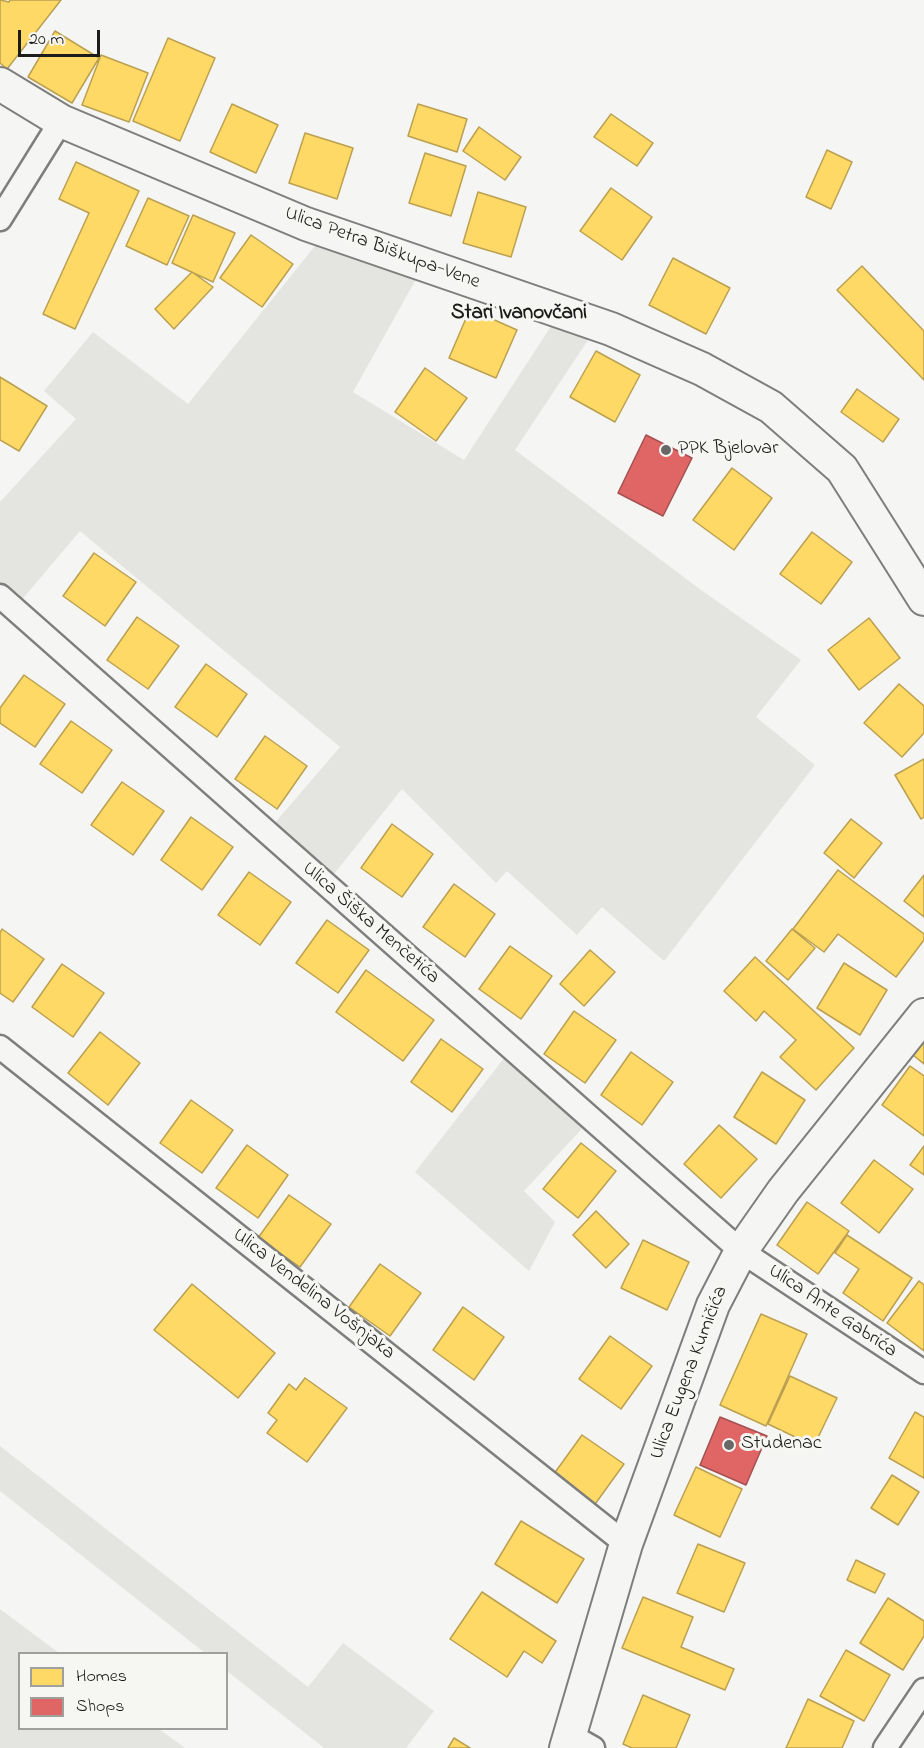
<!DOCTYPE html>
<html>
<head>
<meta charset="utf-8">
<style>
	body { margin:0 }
	#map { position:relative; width:924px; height:1748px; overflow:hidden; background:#f5f5f3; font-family:"Indie Flower",sans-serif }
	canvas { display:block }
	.legend { position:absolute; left:18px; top:1652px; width:210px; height:78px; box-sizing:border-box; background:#f6f6f2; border:2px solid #9f9f9c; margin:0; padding:8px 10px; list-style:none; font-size:18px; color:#1c1c1c }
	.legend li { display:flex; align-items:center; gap:12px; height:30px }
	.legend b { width:30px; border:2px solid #9f9f9c }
	.scale { position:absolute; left:18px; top:30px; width:82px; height:27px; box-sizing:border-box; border:3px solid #1c1c1c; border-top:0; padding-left:8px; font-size:18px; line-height:21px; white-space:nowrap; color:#1c1c1c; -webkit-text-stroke:4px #f6f6f2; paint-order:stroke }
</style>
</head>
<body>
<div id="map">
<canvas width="924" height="1748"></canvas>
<ul class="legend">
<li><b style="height:16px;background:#ffd966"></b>Homes</li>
<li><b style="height:16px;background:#e06666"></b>Shops</li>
</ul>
<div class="scale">20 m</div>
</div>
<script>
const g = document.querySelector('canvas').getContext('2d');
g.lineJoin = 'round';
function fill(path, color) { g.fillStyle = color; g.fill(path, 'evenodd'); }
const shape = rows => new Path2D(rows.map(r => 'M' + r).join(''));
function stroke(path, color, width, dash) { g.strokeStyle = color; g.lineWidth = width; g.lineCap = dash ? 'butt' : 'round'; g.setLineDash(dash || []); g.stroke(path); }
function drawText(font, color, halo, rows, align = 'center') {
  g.font = font + ' "Indie Flower",sans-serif'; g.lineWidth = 6; g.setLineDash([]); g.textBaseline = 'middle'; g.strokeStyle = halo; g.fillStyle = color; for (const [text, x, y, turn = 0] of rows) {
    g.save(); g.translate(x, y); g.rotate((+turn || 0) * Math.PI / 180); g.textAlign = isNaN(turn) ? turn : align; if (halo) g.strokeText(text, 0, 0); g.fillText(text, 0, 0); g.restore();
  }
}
fill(shape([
	[327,231,424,265,353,392,464,460,561,311,598,325,515,450,701,590,801,660,756,717,815,765,664,961,602,907,577,935,507,871,496,883,402,789,326,884,267,832,340,747,80,531,14,609,0,596,0,502,76,419,44,391,93,332,188,404],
	[512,1048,591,1119,524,1191,555,1222,529,1271,415,1172],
	[0,1446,308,1687,343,1643,434,1711,406,1748,324,1748,227,1671,226,1654,205,1653,0,1491],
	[0,1609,59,1653,20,1654,20,1728,159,1729,185,1748,0,1748]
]), '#e4e4e1');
const homes = shape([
	[0,0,9,2,10,0,61,0,7,69,0,63,0,0],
	[55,31,99,58,72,103,28,77,55,31],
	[168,38,215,58,180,141,133,121,168,38],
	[101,55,148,73,129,122,82,105,101,55],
	[232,104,278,125,256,173,210,152,232,104],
	[418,104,467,119,457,152,408,136,418,104],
	[611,114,653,143,637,166,594,137,611,114],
	[479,127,521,157,505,180,463,151,479,127],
	[305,133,353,148,337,199,289,183,305,133],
	[827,150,852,162,831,209,806,197,827,150],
	[425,153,466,166,451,216,409,203,425,153],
	[76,162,139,191,75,329,43,314,89,213,59,199,76,162],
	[611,188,652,217,622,260,580,231,611,188],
	[478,192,526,207,511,257,463,243,478,192],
	[148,198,189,216,167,265,126,246,148,198],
	[193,215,235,233,213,282,172,263,193,215],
	[251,235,293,264,262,307,220,278,251,235],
	[673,258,730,288,706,334,649,305,673,258],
	[862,266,924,331,924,380,837,290,862,266],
	[192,272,213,287,174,329,155,309,192,272],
	[470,309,517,330,496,378,449,358,470,309],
	[596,351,640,375,615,422,570,397,596,351],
	[425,368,467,398,436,441,395,412,425,368],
	[0,377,47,406,19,451,0,440,0,377],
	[857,389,899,419,883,442,841,412,857,389],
	[732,468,772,498,734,550,693,520,732,468],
	[812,532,852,562,821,604,780,574,812,532],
	[94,553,136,582,105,626,63,596,94,553],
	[137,617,179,646,148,689,107,660,137,617],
	[869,618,900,658,859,690,828,650,869,618],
	[206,664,247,694,217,737,175,707,206,664],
	[24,675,65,704,35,747,0,723,0,708,24,675],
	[899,684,924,706,924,733,902,757,864,723,899,684],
	[71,721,112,750,82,793,40,764,71,721],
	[265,736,307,766,277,809,235,779,265,736],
	[924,759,924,817,921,819,895,775,924,759],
	[122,782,164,811,133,855,91,825,122,782],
	[191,817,233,847,202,890,161,860,191,817],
	[851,819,882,843,854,878,824,853,851,819],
	[392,824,433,854,402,897,361,868,392,824],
	[838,870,924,934,924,940,896,977,838,934,824,952,793,929,838,870],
	[249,872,291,902,260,945,218,915,249,872],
	[924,875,924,917,904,901,924,875],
	[454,884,495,914,465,957,423,927,454,884],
	[327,920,369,950,338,993,296,963,327,920],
	[2,929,44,959,13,1002,0,993,0,933,2,929],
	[792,929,815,948,788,980,766,961,792,929],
	[510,946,552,976,521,1019,479,989,510,946],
	[590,950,615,972,584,1006,560,984,590,950],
	[755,957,854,1048,816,1090,780,1057,796,1040,764,1011,756,1021,724,991,755,957],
	[844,963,887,990,860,1035,817,1008,844,963],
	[62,964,104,993,73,1037,32,1007,62,964],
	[366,970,434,1020,403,1061,336,1012,366,970],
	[574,1011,616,1040,585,1083,544,1054,574,1011],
	[100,1032,140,1063,108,1105,68,1073,100,1032],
	[441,1039,483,1069,452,1112,411,1082,441,1039],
	[924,1041,924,1064,913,1055,924,1041],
	[631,1052,673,1082,642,1125,601,1095,631,1052],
	[910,1066,924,1076,924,1136,882,1105,910,1066],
	[762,1072,805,1100,776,1144,734,1117,762,1072],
	[191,1100,233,1130,202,1173,160,1143,191,1100],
	[719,1125,757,1159,721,1198,684,1164,719,1125],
	[581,1143,616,1171,578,1218,543,1189,581,1143],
	[247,1145,288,1175,258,1218,216,1188,247,1145],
	[924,1146,924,1175,910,1165,924,1146],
	[874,1160,913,1189,879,1233,841,1203,874,1160],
	[289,1195,331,1224,300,1267,258,1238,289,1195],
	[807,1202,849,1231,818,1274,777,1245,807,1202],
	[596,1211,629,1244,606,1268,573,1235,596,1211],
	[847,1235,912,1278,883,1321,843,1293,859,1269,835,1253,847,1235],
	[643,1240,689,1262,667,1310,621,1288,643,1240],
	[380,1264,421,1293,390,1336,349,1307,380,1264],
	[919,1281,924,1285,924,1351,887,1323,919,1281],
	[192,1284,275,1353,238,1398,154,1330,192,1284],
	[463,1307,504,1337,474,1380,433,1350,463,1307],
	[761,1314,807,1334,766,1426,720,1405,761,1314],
	[610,1336,652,1366,621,1409,579,1379,610,1336],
	[790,1376,837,1398,814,1446,768,1424,790,1376],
	[305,1378,347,1408,307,1462,267,1433,277,1420,268,1413,289,1384,296,1390,305,1378],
	[915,1412,924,1417,924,1478,889,1458,915,1412],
	[582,1435,624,1464,593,1507,551,1478,582,1435],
	[696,1467,742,1489,720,1537,674,1515,696,1467],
	[892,1475,919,1492,898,1525,871,1508,892,1475],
	[521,1521,584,1559,557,1603,495,1564,521,1521],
	[698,1544,745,1563,724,1612,677,1593,698,1544],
	[856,1560,885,1574,875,1593,847,1580,856,1560],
	[482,1592,556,1641,542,1663,524,1651,507,1677,450,1639,482,1592],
	[643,1597,693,1617,681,1647,734,1669,725,1690,622,1648,643,1597],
	[888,1598,924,1621,924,1636,903,1670,860,1643,888,1598],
	[846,1650,890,1675,864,1721,820,1696,846,1650],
	[643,1695,690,1715,676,1748,632,1748,623,1744,643,1695],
	[808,1699,854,1721,842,1748,786,1748,808,1699],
	[454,1738,470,1748,448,1748,454,1738]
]);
fill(homes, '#ffd966');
stroke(homes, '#bba050', 1.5);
const shops = shape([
	[646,435,692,458,663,516,618,493,646,435],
	[720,1417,767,1436,746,1485,700,1465,720,1417]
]);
fill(shops, '#e06666');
stroke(shops, '#a55050', 1.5);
const street = shape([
	[0,219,61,121],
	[0,596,741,1251,924,1372],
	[0,1047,626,1544],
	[570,1735,593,1748],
	[885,1748,924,1690]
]);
const secondary = shape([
	[0,84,61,121,306,224,611,329,702,369,771,407,842,469,924,599],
	[566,1748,626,1544,713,1305,741,1251,783,1191,924,1015]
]);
stroke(street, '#7e7e7d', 27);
stroke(secondary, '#7e7e7d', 36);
stroke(street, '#f5f5f3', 22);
stroke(secondary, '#f5f5f3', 32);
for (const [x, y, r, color] of [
	[666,450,6,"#686867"],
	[729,1445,6,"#686867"]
]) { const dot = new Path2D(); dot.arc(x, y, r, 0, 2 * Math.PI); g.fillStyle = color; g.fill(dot); stroke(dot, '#f6f6f2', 2); }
drawText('20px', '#1c1c1c', '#f6f6f2', [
	["Ulica Petra Biškupa-Vene",382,249,20],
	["Ulica Šiška Menčetića",370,924,41],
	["Ulica Vendelina Vošnjaka",313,1295,38],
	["Ulica Ante Gabrića",832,1312,34],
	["Ulica Eugena Kumičića",690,1373,-69]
]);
drawText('20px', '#1c1c1c', '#f6f6f2', [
	["PPK Bjelovar",678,450],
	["Studenac",741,1445]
], 'left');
drawText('bold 21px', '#1c1c1c', '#f6f6f2', [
	["Stari Ivanovčani",519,315]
]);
</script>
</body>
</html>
